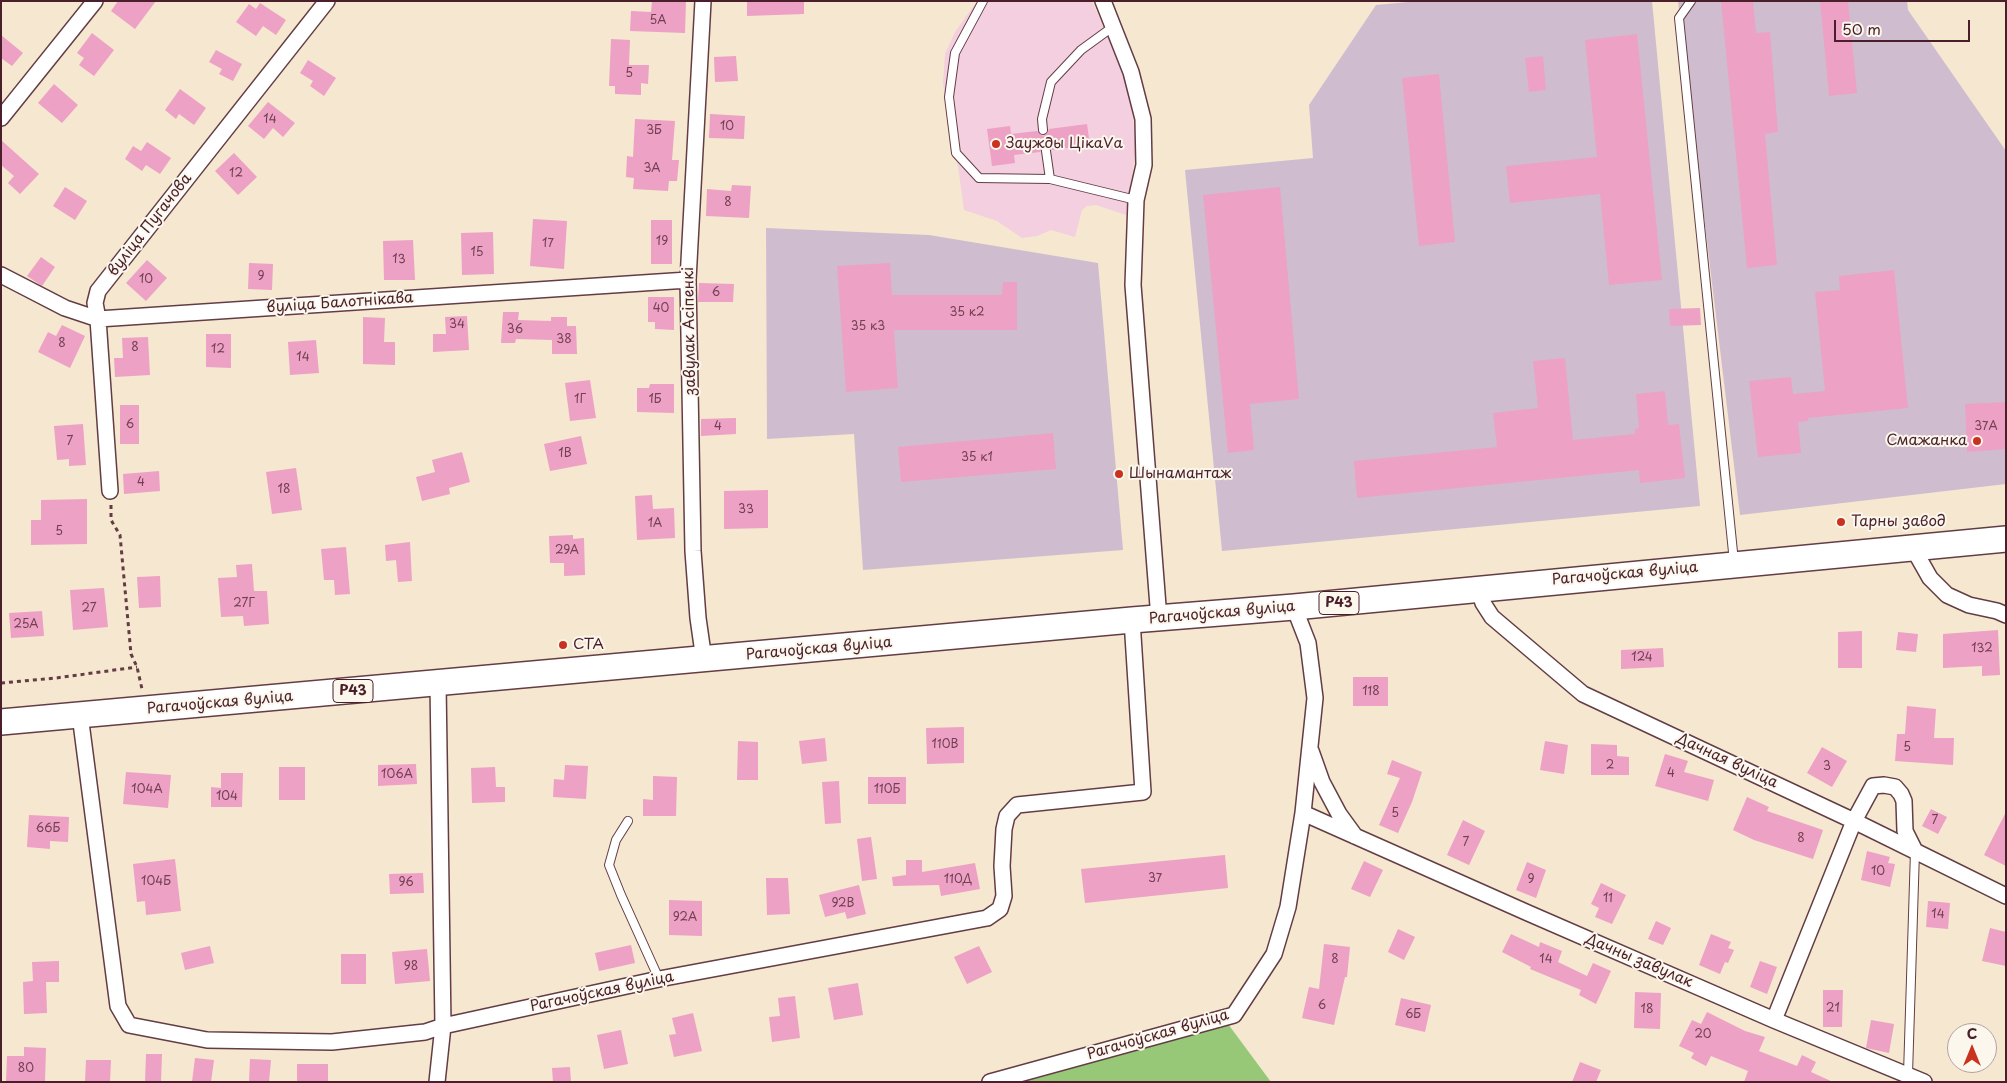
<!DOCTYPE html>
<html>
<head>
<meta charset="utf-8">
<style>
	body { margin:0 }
	#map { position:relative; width:2007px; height:1083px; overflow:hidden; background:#f5e7d0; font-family:"Playpen Sans",sans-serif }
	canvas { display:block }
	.frame { position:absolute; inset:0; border:2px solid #4a1f2b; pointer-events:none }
	.north { position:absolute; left:1947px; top:1023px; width:50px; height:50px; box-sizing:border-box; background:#fbf7ec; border:1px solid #b4a19f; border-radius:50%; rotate:0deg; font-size:14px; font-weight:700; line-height:20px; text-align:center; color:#4a1f2b }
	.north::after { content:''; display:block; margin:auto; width:18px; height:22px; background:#c8321e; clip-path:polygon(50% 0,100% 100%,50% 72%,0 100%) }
	.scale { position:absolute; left:1834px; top:20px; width:136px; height:22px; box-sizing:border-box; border:2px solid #4a1f2b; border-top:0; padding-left:6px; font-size:15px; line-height:18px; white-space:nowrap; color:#4a1f2b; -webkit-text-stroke:4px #fbf7ec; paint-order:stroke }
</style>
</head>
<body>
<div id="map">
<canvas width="2007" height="1083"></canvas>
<div class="frame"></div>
<div class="north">С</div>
<div class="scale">50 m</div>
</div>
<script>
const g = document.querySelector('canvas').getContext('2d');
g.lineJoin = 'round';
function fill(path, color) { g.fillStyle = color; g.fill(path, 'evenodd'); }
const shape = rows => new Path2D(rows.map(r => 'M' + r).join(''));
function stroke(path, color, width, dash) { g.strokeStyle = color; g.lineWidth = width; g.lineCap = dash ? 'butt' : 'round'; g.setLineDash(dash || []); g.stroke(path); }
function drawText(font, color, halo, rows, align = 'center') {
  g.font = font + ' "Playpen Sans",sans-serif'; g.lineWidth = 4; g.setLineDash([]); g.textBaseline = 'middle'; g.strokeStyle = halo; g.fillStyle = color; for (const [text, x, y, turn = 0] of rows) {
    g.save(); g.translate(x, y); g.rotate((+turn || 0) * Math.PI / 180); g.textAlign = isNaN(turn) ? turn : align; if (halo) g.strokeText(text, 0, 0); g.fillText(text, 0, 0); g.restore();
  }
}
fill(shape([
	[977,1,1092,1,1126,78,1133,117,1136,149,1126,215,1096,205,1087,206,1082,210,1075,237,1051,230,1037,236,1022,238,997,221,964,210,958,166,951,146,943,83,945,54,955,32]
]), '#f3cfe0');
fill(shape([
	[1419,1,1652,1,1700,506,1222,551,1185,170,1313,158,1309,105,1376,5],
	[1678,1,1907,1,1908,10,2006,151,2006,484,1740,515],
	[766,228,929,235,1098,263,1123,550,863,570,854,434,767,439]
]), '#cfbdcf');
fill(shape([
	[1228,1024,1271,1082,1009,1082]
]), '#96c878');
fill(shape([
	[118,1,156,1,135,29,111,11],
	[652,1,686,1,685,33,630,31,631,11,651,12],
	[747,1,804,1,804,14,747,16],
	[1721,1,1753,1,1756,33,1770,32,1778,132,1765,134,1777,265,1747,268],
	[1820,1,1848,1,1857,93,1829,96],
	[260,3,286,20,276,35,263,26,256,36,236,22,249,4,256,9],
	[92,33,114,50,94,76,79,65,84,58,77,53],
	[1637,34,1662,280,1609,285,1600,194,1510,203,1506,166,1597,157,1585,40],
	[1,35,23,53,12,66,1,58],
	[611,39,630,40,629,65,649,65,648,84,641,83,641,95,615,94,615,86,609,86],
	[216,50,242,64,233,81,219,74,222,69,209,62],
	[736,56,738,81,715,82,714,57],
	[1543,56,1546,90,1529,92,1525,58],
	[308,60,336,78,324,96,310,86,313,81,300,73],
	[1439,74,1455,242,1419,246,1402,78],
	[54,84,78,105,62,123,38,103],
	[180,89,206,108,194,125,179,114,176,119,165,110],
	[268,102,295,123,283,137,273,128,264,139,248,126],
	[710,114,745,116,744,139,709,138],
	[635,119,675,121,672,160,679,160,677,181,669,181,668,191,633,189,634,178,626,177,627,156,633,157],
	[1087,124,1090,145,1052,150,1049,146,1045,146,1040,152,1014,155,1015,163,992,166,987,129,1010,126,1011,134,1037,131,1043,136,1047,134,1049,129],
	[1,140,39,174,20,194,8,183,14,176,1,165],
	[147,142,171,158,160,174,146,165,142,171,125,159,133,146,141,151],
	[234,153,257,177,238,195,215,171],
	[732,185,751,186,749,218,706,216,707,189,731,191],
	[65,187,87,201,75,220,53,206],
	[1280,187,1299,399,1250,404,1254,450,1228,453,1203,195],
	[533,219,567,221,564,269,530,266],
	[651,220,672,220,672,264,651,264],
	[493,232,494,274,462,275,461,233],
	[413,240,415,280,384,280,383,241],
	[41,257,55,267,42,286,27,276],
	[147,260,167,278,146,301,126,283],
	[249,263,273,264,272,290,248,289],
	[890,263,892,295,1002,295,1003,282,1017,282,1017,330,894,330,898,388,846,392,837,266],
	[1894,270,1908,408,1808,418,1808,421,1798,422,1801,453,1758,457,1749,381,1791,377,1793,394,1825,391,1815,292,1840,290,1839,276],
	[699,283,734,284,733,302,698,302],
	[648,297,674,297,674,330,655,329,655,322,648,322],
	[1700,308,1701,325,1670,326,1669,309],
	[503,312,519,312,518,320,551,321,551,317,567,317,567,326,576,326,577,354,552,354,552,340,516,339,515,343,501,343],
	[467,316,469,350,433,352,433,334,446,334,445,317],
	[363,317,385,318,384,342,395,342,395,365,363,364],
	[62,325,85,336,70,368,38,352,48,332,56,336],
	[206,334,231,334,231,368,206,367],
	[148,337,150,375,115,377,114,358,123,358,122,338],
	[316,340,319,373,290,375,288,342],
	[1565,358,1573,440,1635,434,1635,429,1639,428,1636,394,1665,391,1668,425,1679,424,1685,478,1640,483,1639,470,1357,498,1354,461,1497,447,1493,413,1538,408,1533,361],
	[590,380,596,418,570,421,565,383],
	[650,384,674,384,674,413,637,412,637,388,649,388],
	[2006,402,2006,449,1967,452,1965,404],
	[120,405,139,405,139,444,120,444],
	[736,418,736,434,701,436,701,419],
	[83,424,86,465,69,466,69,459,57,460,54,426],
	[1053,433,1056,469,901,482,898,447],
	[581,436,587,464,550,471,544,444],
	[462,452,470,482,449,488,450,494,422,501,416,477,435,472,432,460],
	[296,468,302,510,272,514,266,472],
	[159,471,160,491,124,494,123,474],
	[768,490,768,528,724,529,724,491],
	[652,495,653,509,674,508,675,538,637,540,635,496],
	[87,499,87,544,31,545,31,520,41,520,41,500],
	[573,535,573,539,584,538,585,575,564,576,564,563,550,563,549,536],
	[410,542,412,581,398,582,396,560,386,561,385,545],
	[346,547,350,594,335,595,334,580,324,580,321,549],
	[252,564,254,591,267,591,269,624,244,626,243,616,221,617,218,578,237,577,236,565],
	[160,576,161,607,139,608,137,577],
	[104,588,108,627,73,630,70,590],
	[42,611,44,636,11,638,9,613],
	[1998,630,2000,675,1982,676,1982,666,1943,668,1943,634],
	[1862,631,1862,668,1838,668,1838,632],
	[1898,632,1918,634,1916,652,1896,650],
	[1663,648,1664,667,1621,669,1621,650],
	[1353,677,1388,677,1388,706,1353,706],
	[1907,706,1936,709,1934,738,1954,738,1953,765,1895,761,1897,734,1905,734],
	[964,727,964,763,927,764,926,728],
	[825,738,827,761,802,764,799,741],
	[738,741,758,742,758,780,737,780],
	[1545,741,1568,745,1564,774,1540,770],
	[1591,744,1617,745,1617,756,1629,757,1629,775,1591,775],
	[1822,747,1847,761,1832,787,1807,773],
	[1665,754,1688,761,1684,772,1714,780,1708,801,1655,786],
	[1392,760,1422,772,1412,802,1398,833,1379,825,1400,778,1387,774],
	[416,764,417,784,378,786,378,765],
	[565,765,588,766,586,799,553,797,554,779,564,780],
	[279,767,305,767,305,800,279,800],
	[495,767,496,787,505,787,505,802,472,803,471,768],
	[126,772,171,775,168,808,123,804],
	[221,773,243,773,242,807,211,807,211,787,221,788],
	[653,776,677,777,676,816,643,816,643,799,653,800],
	[868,777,906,777,906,804,868,804],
	[839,781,841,823,825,824,822,782],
	[1747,797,1769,807,1767,811,1823,830,1813,859,1754,840,1733,830],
	[1931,809,1947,817,1938,834,1922,826],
	[2006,812,2006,866,1984,855],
	[29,815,69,817,68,842,50,841,50,849,27,847],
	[1463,820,1485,831,1469,865,1447,855],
	[871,837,877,879,862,881,857,839],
	[1867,851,1890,857,1888,863,1895,864,1890,887,1861,880],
	[1225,855,1228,888,1085,903,1081,869],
	[175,859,181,911,146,915,145,901,137,902,133,864],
	[906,860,922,860,922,872,975,863,980,889,941,896,939,885,893,886,892,877,906,875],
	[1364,861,1383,870,1370,897,1351,889],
	[1527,862,1546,870,1536,898,1516,890],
	[423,873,424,893,390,894,389,874],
	[766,878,788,878,790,914,767,915],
	[1601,883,1626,895,1612,924,1595,917,1599,908,1591,904],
	[859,885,866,914,847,919,845,912,825,917,819,895],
	[669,900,702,901,702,936,669,935],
	[1928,901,1950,903,1948,929,1926,927],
	[1656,921,1671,928,1663,945,1648,939],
	[1990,928,2006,932,2006,966,1982,961],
	[1398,929,1415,937,1404,960,1388,952],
	[1511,934,1539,947,1540,942,1562,951,1558,962,1587,976,1593,963,1611,971,1596,1004,1579,995,1581,990,1530,969,1531,967,1502,952],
	[1711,934,1731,942,1728,948,1734,950,1728,963,1725,962,1720,974,1699,965],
	[1324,944,1350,947,1347,977,1345,977,1334,1025,1302,1018,1309,987,1319,989],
	[631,945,635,963,599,971,595,953],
	[210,946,214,963,185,970,181,953],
	[979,946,992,972,967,984,954,957],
	[427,949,430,981,395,984,392,952],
	[341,954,366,954,366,984,341,984],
	[59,961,59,982,46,982,47,1013,24,1014,23,982,33,981,32,962],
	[1760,961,1777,967,1767,994,1750,987],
	[858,983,863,1015,834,1020,828,988],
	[1823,990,1843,990,1842,1027,1823,1027],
	[1635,992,1661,993,1660,1029,1634,1028],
	[795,996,800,1038,772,1042,769,1017,780,1016,778,998],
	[1401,998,1431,1005,1425,1032,1395,1025],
	[1707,1012,1745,1031,1765,1037,1759,1051,1797,1066,1802,1055,1816,1062,1811,1072,1833,1082,1744,1082,1748,1071,1711,1056,1706,1066,1691,1058,1694,1053,1679,1046,1692,1020,1701,1024],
	[693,1013,702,1051,674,1057,669,1035,676,1034,672,1018],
	[1871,1020,1894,1024,1889,1053,1866,1048],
	[621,1030,628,1064,604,1069,597,1035],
	[24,1047,46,1048,45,1082,6,1082,7,1056,24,1056],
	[146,1054,162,1054,161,1082,145,1082],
	[195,1058,214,1060,211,1082,192,1082],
	[250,1059,271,1060,269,1082,249,1082],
	[86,1060,111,1060,110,1082,85,1082],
	[1580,1062,1601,1070,1596,1082,1572,1082],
	[297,1064,328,1064,328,1082,297,1082],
	[570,1067,571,1082,553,1082,552,1068]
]), '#eda1c5');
const service = shape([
	[983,1,955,53,949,97,956,153,979,178,1050,179],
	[1691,1,1679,18,1734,562],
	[1043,130,1042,119,1051,82,1081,50,1114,26],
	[1046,151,1050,179,1136,200],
	[628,821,616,840,609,865,621,895,659,979],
	[1908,1074,1915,851]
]);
const minor = shape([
	[703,1,688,280,693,551,698,618,704,660],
	[1103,1,1131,72,1143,119,1144,165,1136,200,1133,285,1159,619],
	[1,118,95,1],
	[1,275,65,308,98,319,688,280],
	[110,491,98,319,95,303,98,291,327,1],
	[1913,548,1930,578,1947,595,1969,605,1997,611,2006,615],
	[1478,588,1483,603,1492,617,1583,694,1854,821,2006,896],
	[1294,607,1308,643,1315,698,1303,813,1528,913,1774,1020,1924,1082],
	[80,715,118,1006,129,1025,207,1040,332,1042,425,1032,443,1026,659,979,987,918,1000,909,1004,896,1002,866,1004,829,1007,816,1017,805,1143,792,1132,620],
	[1311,751,1322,782,1339,814,1355,836],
	[1774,1020,1854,821,1873,786,1884,785,1895,787,1901,794,1904,801,1905,831,1915,851],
	[437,1082,443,1026,438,683],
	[990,1082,1234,1015,1274,954,1288,907,1303,813]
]);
const primary = shape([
	[1,722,1132,620,1294,607,2006,539]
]);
stroke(service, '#643d44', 10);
stroke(minor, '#643d44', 18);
stroke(primary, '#643d44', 28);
stroke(shape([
	[111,505,111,520,120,535,131,654,137,667,142,689],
	[1,683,56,678,137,667]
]), '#643d44', 3, [4, 4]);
stroke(service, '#fff', 8);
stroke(minor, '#fff', 15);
stroke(primary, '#fff', 25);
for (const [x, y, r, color] of [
	[996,144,5,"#c8321e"],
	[1977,441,5,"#c8321e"],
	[1119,474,5,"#c8321e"],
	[1841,522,5,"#c8321e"],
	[563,645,5,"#c8321e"]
]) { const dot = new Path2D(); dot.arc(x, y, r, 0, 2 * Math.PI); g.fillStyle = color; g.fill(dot); stroke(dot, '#fbf7ec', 2); }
drawText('12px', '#734052', null, [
	["5А",658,21],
	["5",629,74],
	["14",270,120],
	["10",727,127],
	["3Б",654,131],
	["3А",652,169],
	["12",236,174],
	["8",728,203],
	["19",662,242],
	["17",548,244],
	["15",477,253],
	["13",399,260],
	["9",261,277],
	["10",146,280],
	["6",716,293],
	["40",661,309],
	["35 к2",967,313],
	["34",457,325],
	["35 к3",868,327],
	["36",515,330],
	["38",564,340],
	["8",62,344],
	["8",135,348],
	["12",218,350],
	["14",303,358],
	["1Г",580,400],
	["1Б",655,400],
	["6",130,425],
	["4",718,427],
	["37А",1986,427],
	["7",70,442],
	["1В",565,454],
	["35 к1",977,458],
	["4",141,483],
	["18",284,490],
	["33",746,510],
	["1А",655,524],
	["5",59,532],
	["29А",567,551],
	["27Г",244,604],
	["27",89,609],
	["25А",26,625],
	["132",1982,649],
	["124",1642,658],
	["118",1371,692],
	["110В",945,745],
	["5",1907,748],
	["2",1610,766],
	["3",1827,767],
	["4",1671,774],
	["106А",397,775],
	["104А",147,790],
	["110Б",887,790],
	["104",227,797],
	["5",1395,814],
	["7",1935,821],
	["66Б",48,829],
	["8",1801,839],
	["7",1466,843],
	["10",1878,872],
	["37",1155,879],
	["110Д",958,880],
	["9",1531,880],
	["104Б",156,882],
	["96",406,883],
	["11",1608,899],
	["92В",843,904],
	["14",1938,915],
	["92А",685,918],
	["8",1335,960],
	["14",1546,960],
	["98",411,967],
	["6",1322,1006],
	["21",1833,1009],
	["18",1647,1010],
	["6Б",1413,1015],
	["20",1703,1035],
	["80",26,1069]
]);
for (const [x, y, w] of [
	[1339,603,40],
	[353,691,40]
]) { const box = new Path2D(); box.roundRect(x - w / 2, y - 11.5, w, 23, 4); g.fillStyle = '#fbf7ec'; g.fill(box); stroke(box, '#4a1f2b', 1); }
drawText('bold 14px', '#4a1f2b', null, [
	["Р43",1339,603],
	["Р43",353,691]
]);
drawText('15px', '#4a1f2b', '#fbf7ec', [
	["Заужды ЦікаVа",1006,144],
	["Смажанка",1967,441,"right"],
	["Шынамантаж",1129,474],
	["Тарны завод",1851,522],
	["СТА",573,645]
], 'left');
drawText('15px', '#4a1f2b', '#fbf7ec', [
	["вуліца Пугачова",150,225,-52],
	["вуліца Балотнікава",340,303,-4],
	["завулак Асіпенкі",690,331,-91],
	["Рагачоўская вуліца",1625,574,-5],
	["Рагачоўская вуліца",1222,613,-5],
	["Рагачоўская вуліца",819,649,-5],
	["Рагачоўская вуліца",220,703,-5],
	["Дачная вуліца",1727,761,25],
	["Дачны завулак",1639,961,23],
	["Рагачоўская вуліца",602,992,-12],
	["Рагачоўская вуліца",1158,1035,-16]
]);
</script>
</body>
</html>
